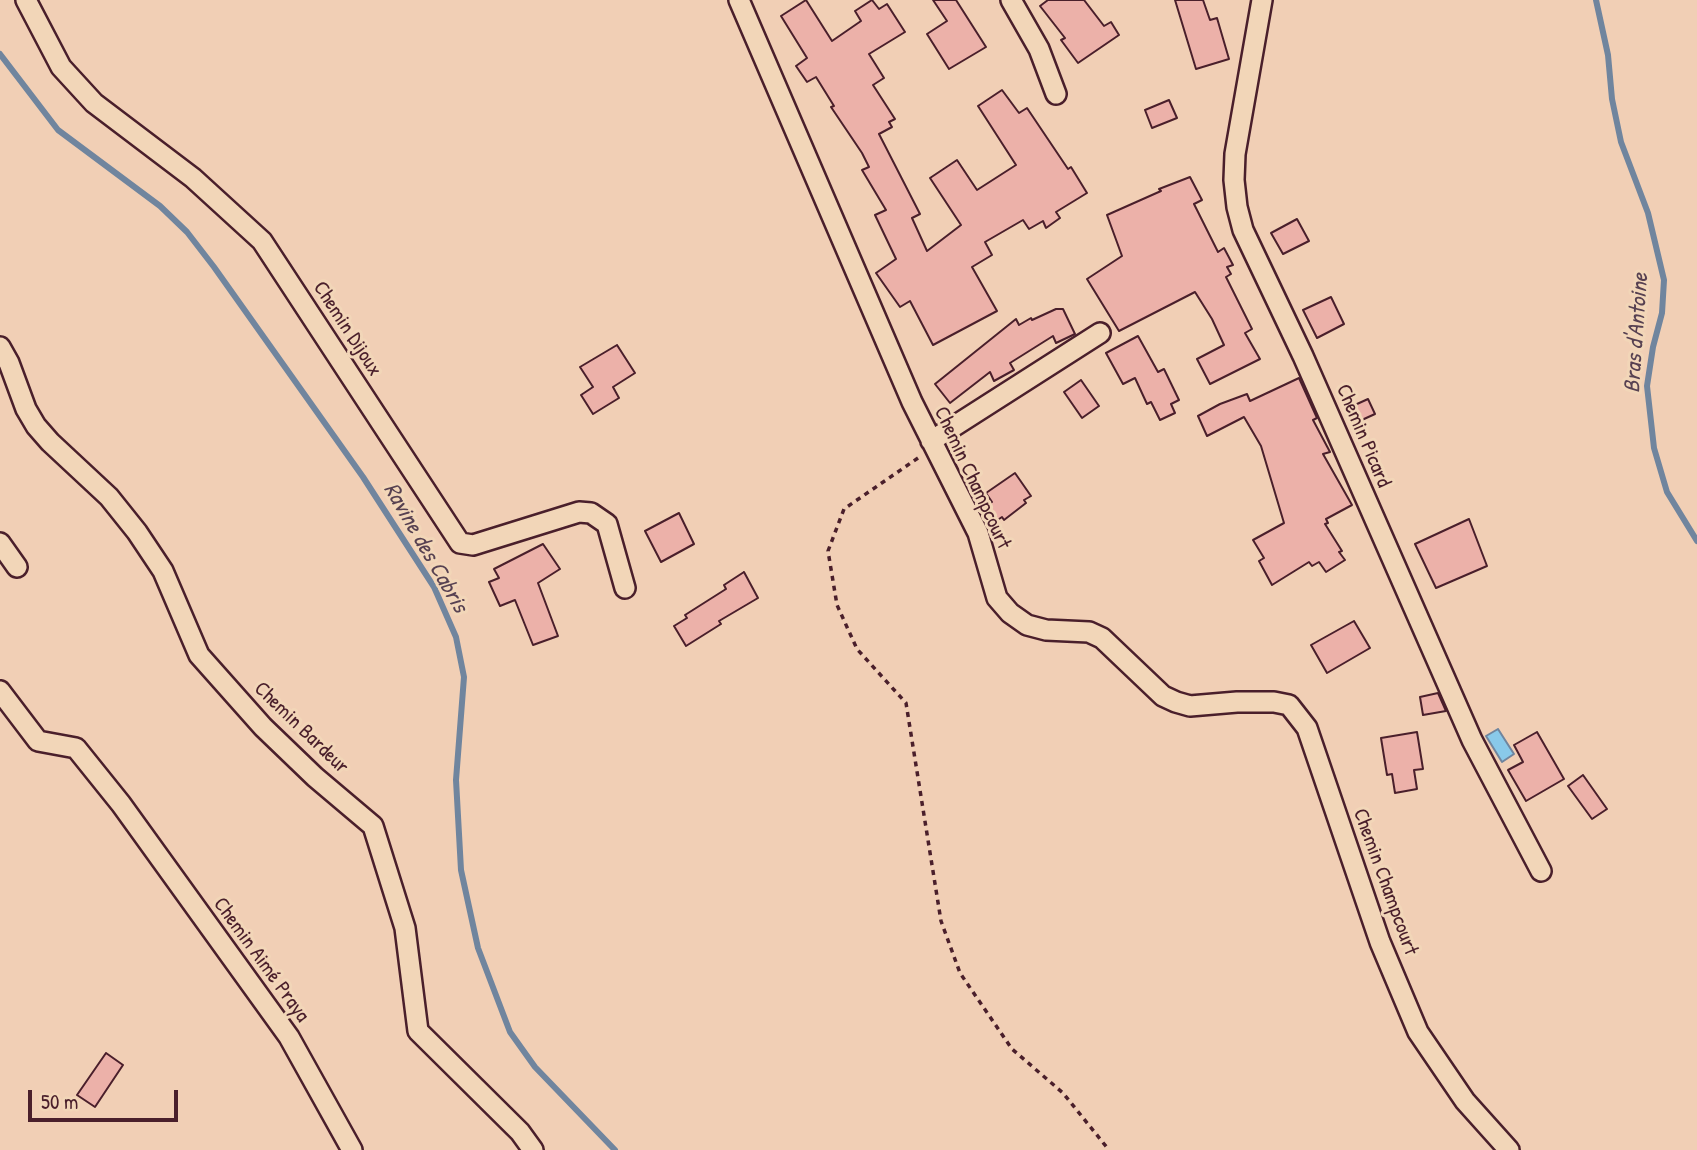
<!DOCTYPE html>
<html>
<head>
<meta charset="utf-8">
<style>
	body { margin:0 }
	#map { position:relative; width:1697px; height:1150px; overflow:hidden; background:#f1cfb5; font-family:"Patrick Hand",sans-serif }
	canvas { display:block }
	.scale { position:absolute; left:28px; top:1090px; width:150px; height:32px; box-sizing:border-box; border:4px solid #4a1f2b; border-top:0; padding-left:9px; font-size:21px; line-height:24px; white-space:nowrap; color:#4a1f2b; -webkit-text-stroke:5px #f2d6b8; paint-order:stroke }
</style>
</head>
<body>
<div id="map">
<canvas width="1697" height="1150"></canvas>
<div class="scale">50 m</div>
</div>
<script>
const g = document.querySelector('canvas').getContext('2d');
g.lineJoin = 'round';
function fill(path, color) { g.fillStyle = color; g.fill(path, 'evenodd'); }
const shape = rows => new Path2D(rows.map(r => 'M' + r).join(''));
function stroke(path, color, width, dash) { g.strokeStyle = color; g.lineWidth = width; g.lineCap = dash ? 'butt' : 'round'; g.setLineDash(dash || []); g.stroke(path); }
function drawText(font, color, halo, rows, align = 'center') {
  g.font = font + ' "Patrick Hand",sans-serif'; g.lineWidth = 6; g.setLineDash([]); g.textBaseline = 'middle'; g.strokeStyle = halo; g.fillStyle = color; for (const [text, x, y, turn = 0] of rows) {
    g.save(); g.translate(x, y); g.rotate((+turn || 0) * Math.PI / 180); g.textAlign = isNaN(turn) ? turn : align; if (halo) g.strokeText(text, 0, 0); g.fillText(text, 0, 0); g.restore();
  }
}
const water = shape([
	[1498,729,1514,754,1502,762,1486,736,1498,729]
]);
fill(water, '#89c9ea');
stroke(water, '#70859e', 2);
stroke(shape([
	[1596,0,1608,55,1612,99,1621,142,1648,213,1664,280,1662,313,1653,347,1647,386,1654,448,1667,492,1697,541],
	[0,54,58,130,160,206,187,232,214,267,363,477,434,587,456,637,464,677,456,780,461,870,478,948,510,1032,535,1067,615,1150]
]), '#70859e', 6);
const building = shape([
	[806,0,832,41,861,21,855,11,872,0,879,9,887,4,905,32,869,54,884,78,873,85,895,119,889,122,892,127,879,134,920,214,912,218,927,251,961,225,930,178,957,160,977,190,1016,165,978,106,1002,90,1019,113,1027,108,1068,169,1071,167,1087,193,1056,212,1060,218,1046,228,1043,221,1029,229,1023,220,985,242,992,255,972,267,997,311,933,345,910,301,900,307,876,273,896,259,875,215,886,210,862,170,869,167,862,153,831,107,834,106,816,77,807,82,796,66,807,58,781,16,806,0],
	[933,0,956,0,986,47,949,69,927,34,947,21,933,0],
	[1048,0,1084,0,1104,26,1111,22,1119,35,1078,63,1061,40,1065,38,1040,6,1048,0],
	[1175,0,1203,0,1210,20,1217,18,1229,59,1196,69,1175,0],
	[1169,100,1177,118,1152,128,1145,110,1169,100],
	[1190,177,1202,200,1194,204,1218,252,1224,248,1233,265,1227,267,1231,274,1226,277,1252,329,1245,333,1260,359,1210,384,1197,359,1224,345,1212,319,1195,292,1119,331,1087,279,1122,256,1107,215,1161,191,1159,189,1190,177],
	[1297,219,1309,241,1283,254,1271,233,1297,219],
	[1331,297,1344,324,1317,338,1303,310,1331,297],
	[1056,309,1063,309,1075,334,1056,343,1053,336,1010,363,1014,370,994,381,990,372,950,403,935,384,1016,319,1019,325,1031,318,1032,320,1056,309],
	[1138,336,1158,372,1164,369,1179,400,1171,404,1175,413,1160,420,1151,402,1147,404,1135,378,1123,384,1106,353,1138,336],
	[617,345,635,373,613,387,619,398,593,414,581,395,593,387,580,367,617,345],
	[1299,378,1317,418,1313,420,1330,452,1323,454,1352,505,1326,519,1328,523,1325,524,1342,551,1339,552,1345,560,1326,572,1319,562,1312,566,1309,562,1272,585,1259,561,1264,558,1253,540,1284,523,1261,446,1244,417,1207,436,1198,416,1220,404,1247,394,1250,401,1299,378],
	[1081,380,1099,406,1082,418,1064,392,1081,380],
	[1368,399,1375,414,1353,424,1346,409,1368,399],
	[1015,473,1031,496,1024,500,1026,503,1004,520,1002,517,996,521,986,506,992,502,986,493,1015,473],
	[679,513,694,544,661,562,645,531,679,513],
	[1469,519,1487,566,1436,588,1415,544,1469,519],
	[543,544,560,569,538,583,558,636,533,645,515,600,500,606,489,582,499,578,494,569,543,544],
	[744,572,758,598,719,621,721,624,686,646,674,626,687,618,685,615,726,589,724,585,744,572],
	[1354,621,1370,648,1327,673,1311,645,1354,621],
	[1438,693,1446,711,1423,715,1420,697,1438,693],
	[1417,732,1423,769,1414,770,1417,789,1395,793,1392,774,1387,775,1381,738,1417,732],
	[1537,732,1564,779,1526,801,1508,770,1523,762,1514,745,1537,732],
	[1583,775,1607,809,1592,819,1568,786,1583,775],
	[106,1053,123,1065,95,1107,77,1095,106,1053]
]);
fill(building, '#ecb1a9');
stroke(building, '#4a1f2b', 2);
const street = shape([
	[26,0,61,67,94,103,193,178,262,241,460,543,473,545,579,512,591,513,607,524,625,588],
	[739,0,912,402,978,533,997,598,1010,613,1027,625,1046,630,1089,632,1102,638,1163,696,1176,702,1190,706,1237,702,1274,702,1289,705,1307,728,1380,942,1418,1032,1465,1101,1509,1150],
	[1011,0,1039,49,1056,94],
	[1262,0,1235,154,1234,180,1237,207,1243,230,1303,356,1472,740,1541,871],
	[0,347,9,363,26,409,36,426,50,442,109,497,137,532,163,571,199,655,263,727,315,777,373,826,405,928,418,1031,520,1132,533,1150],
	[931,441,1100,333],
	[0,543,17,567],
	[0,691,38,741,76,748,121,804,289,1037,352,1150]
]);
stroke(street, '#4a1f2b', 24);
stroke(shape([
	[918,458,844,509,828,551,837,605,857,649,906,703,941,921,960,973,1012,1049,1063,1093,1109,1150]
]), '#4a1f2b', 3.5, [5, 5]);
stroke(street, '#f2d6b8', 19);
drawText('21px', '#4a1f2b', '#f2d6b8', [
	["Chemin Dijoux",347,329,57],
	["Chemin Picard",1363,436,67],
	["Chemin Champcourt",972,478,65],
	["Chemin Bardeur",301,728,44],
	["Chemin Champcourt",1385,882,70],
	["Chemin Aimé Praya",261,960,54]
]);
drawText('italic 23px', '#574151', '#f2d6b8', [
	["Bras d'Antoine",1637,333,-86],
	["Ravine des Cabris",425,548,60]
]);
</script>
</body>
</html>
